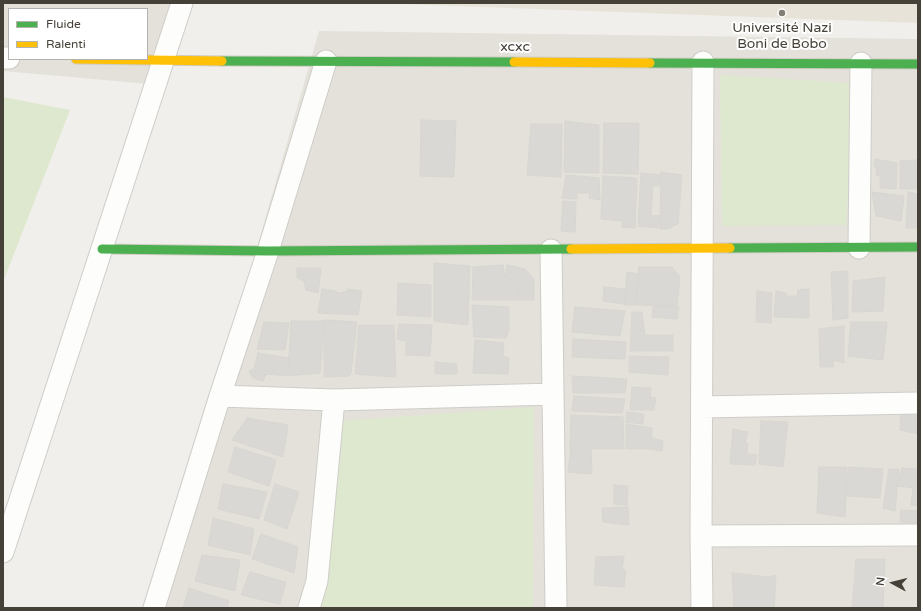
<!DOCTYPE html>
<html>
<head>
<meta charset="utf-8">
<style>
	body { margin:0 }
	#map { position:relative; width:921px; height:611px; overflow:hidden; background:#f1efeb; font-family:"Varela Round",sans-serif }
	canvas { display:block }
	.frame { position:absolute; inset:0; border:4px solid #464138; pointer-events:none }
	.legend { position:absolute; left:8px; top:8px; width:140px; height:52px; box-sizing:border-box; background:#fff; border:1px solid #b5b3af; margin:0; padding:5px 7px; list-style:none; font-size:12px; color:#464138 }
	.legend li { display:flex; align-items:center; gap:8px; height:20px }
	.legend b { width:20px; border:1px solid #b5b3af }
	.north { position:absolute; left:873px; top:563px; width:40px; height:40px; -webkit-text-stroke:3px #fff; paint-order:stroke; rotate:277deg; font-size:11px; font-weight:700; line-height:16px; text-align:center; color:#464138 }
	.north::after { content:''; display:block; margin:auto; width:14px; height:18px; background:#464138; clip-path:polygon(50% 0,100% 100%,50% 72%,0 100%) }
</style>
</head>
<body>
<div id="map">
<canvas width="921" height="611"></canvas>
<div class="frame"></div>
<ul class="legend">
<li><b style="height:5px;background:#4caf50"></b>Fluide</li>
<li><b style="height:5px;background:#ffc107"></b>Ralenti</li>
</ul>
<div class="north">N</div>
</div>
<script>
const g = document.querySelector('canvas').getContext('2d');
g.lineJoin = 'round';
function fill(path, color) { g.fillStyle = color; g.fill(path, 'evenodd'); }
const shape = rows => new Path2D(rows.map(r => 'M' + r).join(''));
function stroke(path, color, width, dash) { g.strokeStyle = color; g.lineWidth = width; g.lineCap = dash ? 'butt' : 'round'; g.setLineDash(dash || []); g.stroke(path); }
function drawText(font, color, halo, rows, align = 'center') {
  g.font = font + ' "Varela Round",sans-serif'; g.lineWidth = 4; g.setLineDash([]); g.textBaseline = 'middle'; g.strokeStyle = halo; g.fillStyle = color; for (const [text, x, y, turn = 0] of rows) {
    g.save(); g.translate(x, y); g.rotate((+turn || 0) * Math.PI / 180); g.textAlign = isNaN(turn) ? turn : align; if (halo) g.strokeText(text, 0, 0); g.fillText(text, 0, 0); g.restore();
  }
}
fill(shape([
	[3,3,175,3,149,84,3,71],
	[9,9,147,9,147,59,9,59],
	[319,31,918,39,918,608,154,608]
]), '#e4e1da');
fill(shape([
	[373,3,918,3,918,23]
]), '#e7e3d8');
fill(shape([
	[720,75,854,83,846,225,722,226],
	[3,97,70,110,3,282],
	[534,407,533,608,321,608,341,421]
]), '#dee8ce');
const building = shape([
	[421,120,456,121,454,177,420,176,421,120],
	[565,121,599,125,599,173,564,172,565,121],
	[604,123,639,123,638,174,603,173,604,123],
	[531,124,562,124,561,177,527,175,531,124],
	[875,159,897,163,896,189,880,188,880,176,876,175,877,169,874,166,875,159],
	[918,160,918,189,900,189,900,161,918,160],
	[661,172,682,175,678,224,668,229,660,229,661,172],
	[641,173,661,175,660,186,653,186,651,215,660,216,658,228,638,226,641,173],
	[566,175,599,178,600,200,589,198,590,193,577,193,577,199,562,198,566,175],
	[603,176,637,178,635,228,622,227,623,221,601,219,603,176],
	[872,192,904,196,901,221,876,216,872,192],
	[908,192,918,194,918,228,906,228,908,192],
	[563,201,576,202,575,232,561,231,563,201],
	[434,263,470,266,468,325,434,321,434,263],
	[503,265,505,277,519,283,518,300,472,300,473,267,503,265],
	[507,265,525,269,534,279,534,300,518,300,518,281,505,277,507,265],
	[639,267,672,267,680,277,677,306,636,305,639,267],
	[297,268,321,268,318,293,306,290,304,281,297,278,297,268],
	[848,271,848,318,833,320,831,272,848,271],
	[627,272,639,274,636,305,624,305,627,272],
	[885,277,883,311,852,312,853,281,885,277],
	[398,283,431,285,431,317,397,315,398,283],
	[604,287,626,289,624,304,603,301,604,287],
	[322,289,336,291,338,293,345,292,348,289,362,291,358,315,318,313,322,289],
	[809,289,809,318,774,317,776,291,786,293,786,296,797,296,798,290,809,289],
	[757,291,772,293,771,323,756,322,757,291],
	[472,305,509,307,509,330,506,338,474,337,472,305],
	[653,306,679,307,677,319,652,317,653,306],
	[575,307,625,311,620,336,572,332,575,307],
	[632,312,642,312,645,335,673,335,673,351,630,351,632,312],
	[324,320,357,322,351,373,349,376,324,377,324,320],
	[291,321,324,321,320,373,288,376,291,321],
	[264,322,289,323,285,350,257,349,264,322],
	[851,322,887,322,883,360,848,356,851,322],
	[399,324,432,325,430,356,406,355,406,341,397,339,399,324],
	[359,325,394,325,396,377,355,374,359,325],
	[844,326,844,363,833,360,834,367,820,367,819,329,844,326],
	[573,339,626,342,625,359,572,357,573,339],
	[475,340,504,343,503,356,509,358,508,374,473,373,475,340],
	[258,353,289,358,288,376,266,374,263,381,253,378,249,371,254,369,258,353],
	[629,356,669,357,668,375,629,372,629,356],
	[435,362,457,364,457,374,435,374,435,362],
	[572,376,627,379,625,393,573,393,572,376],
	[632,387,651,388,650,397,656,398,654,410,630,410,632,387],
	[574,396,625,399,622,413,572,411,574,396],
	[627,412,644,414,643,424,626,422,627,412],
	[901,414,918,416,918,434,900,430,901,414],
	[571,415,623,417,624,449,570,449,571,415],
	[247,418,288,425,283,457,232,440,247,418],
	[761,421,788,422,783,467,759,464,761,421],
	[626,424,652,428,652,438,663,441,662,451,649,449,626,449,626,424],
	[733,429,748,432,745,443,748,444,747,454,757,455,755,465,730,464,733,429],
	[235,447,276,460,269,486,228,472,235,447],
	[571,449,591,449,592,474,568,472,571,449],
	[819,467,847,467,845,517,817,513,819,467],
	[849,467,883,469,880,498,846,496,849,467],
	[902,468,918,469,918,488,897,486,902,468],
	[889,469,899,469,895,511,883,508,889,469],
	[223,484,267,492,259,519,218,509,223,484],
	[275,484,299,492,287,529,264,520,275,484],
	[614,485,628,486,627,505,614,504,614,485],
	[913,488,918,489,918,506,911,505,913,488],
	[628,507,629,525,603,522,602,508,628,507],
	[901,510,918,511,918,523,900,522,901,510],
	[213,518,254,529,250,555,208,545,213,518],
	[261,534,298,547,294,573,252,559,261,534],
	[202,555,240,560,235,591,195,581,202,555],
	[624,556,622,568,626,571,624,587,594,585,596,557,624,556],
	[856,559,885,559,883,608,852,608,856,559],
	[250,572,286,582,280,604,241,595,250,572],
	[732,573,769,577,776,575,774,608,734,608,732,573],
	[189,588,229,601,227,608,183,608,189,588]
]);
fill(building, '#dad8d4');
stroke(building, '#d9d6d1', 1);
const street = shape([
	[3,58,9,58],
	[859,248,861,63],
	[551,250,556,608],
	[220,396,334,400,553,394],
	[702,407,918,403],
	[701,536,918,535],
	[3,552,182,3],
	[154,608,220,396,268,251,326,61],
	[309,608,317,581,334,400],
	[702,608,701,536,703,62]
]);
const fast = shape([
	[222,61,514,62],
	[650,63,918,64],
	[730,248,918,247],
	[102,249,268,251,571,249]
]);
const slow = shape([
	[76,59,222,61],
	[514,62,650,63],
	[571,249,730,248]
]);
stroke(street, '#cfcdc9', 23);
stroke(fast, '#cfccc3', 11);
stroke(slow, '#cfccc3', 11);
stroke(street, '#fdfdfc', 21);
stroke(fast, '#4caf50', 9);
stroke(slow, '#ffc107', 9);
for (const [x, y, r, color] of [
	[782,13,4,"#827e77"]
]) { const dot = new Path2D(); dot.arc(x, y, r, 0, 2 * Math.PI); g.fillStyle = color; g.fill(dot); stroke(dot, '#fff', 1.5); }
drawText('14px', '#464138', '#fff', [
	["Université Nazi",782,28],
	["Boni de Bobo",782,44]
]);
drawText('14px', '#464138', '#fff', [
	["xcxc",515,47]
]);
</script>
</body>
</html>
